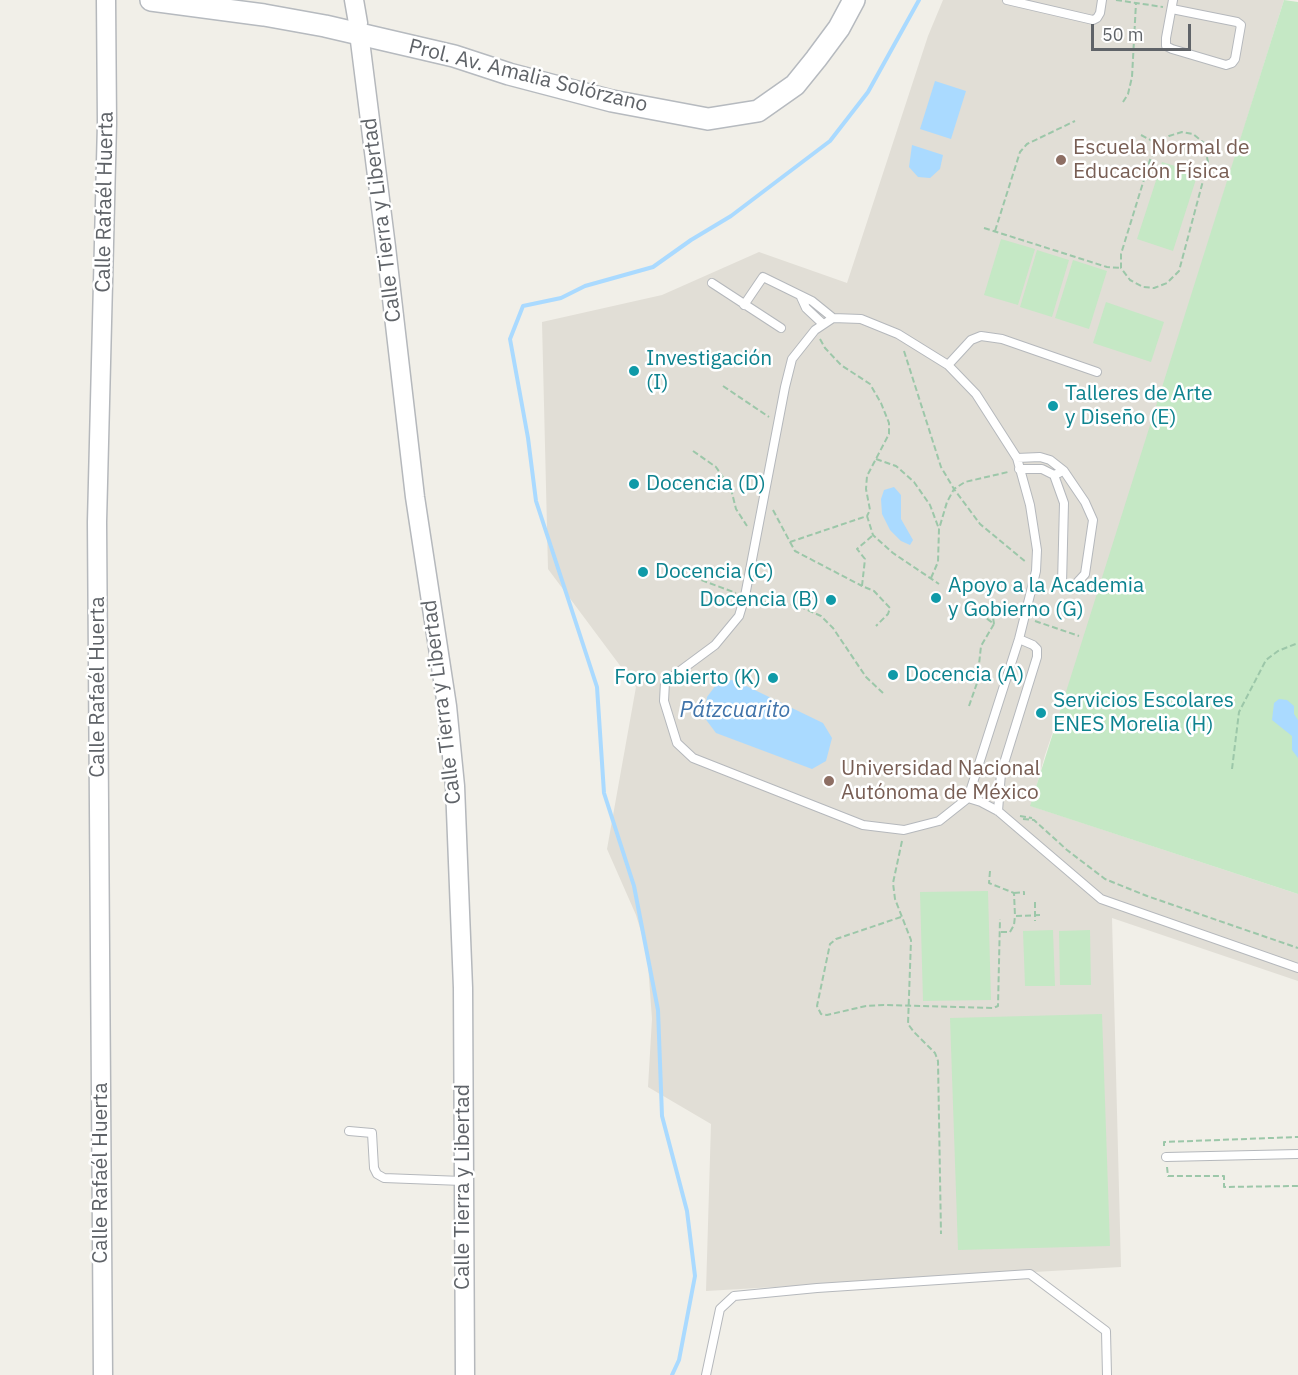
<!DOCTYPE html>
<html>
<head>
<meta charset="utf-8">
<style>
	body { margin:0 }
	#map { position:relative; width:1298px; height:1375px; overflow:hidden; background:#f1efe8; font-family:"IBM Plex Sans",sans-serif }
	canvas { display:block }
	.scale { position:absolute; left:1091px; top:24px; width:100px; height:27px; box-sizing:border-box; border:3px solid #5f6368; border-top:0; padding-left:8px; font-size:18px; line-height:21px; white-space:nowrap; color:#5f6368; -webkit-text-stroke:4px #fff; paint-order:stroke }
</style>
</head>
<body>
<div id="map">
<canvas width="1298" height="1375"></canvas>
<div class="scale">50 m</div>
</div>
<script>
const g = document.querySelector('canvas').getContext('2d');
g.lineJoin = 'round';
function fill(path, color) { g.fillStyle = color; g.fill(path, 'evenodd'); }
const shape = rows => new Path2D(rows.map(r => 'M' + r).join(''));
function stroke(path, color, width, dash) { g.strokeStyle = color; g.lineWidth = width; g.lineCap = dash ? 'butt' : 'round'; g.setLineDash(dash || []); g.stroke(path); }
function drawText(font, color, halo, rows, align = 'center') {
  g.font = font + ' "IBM Plex Sans",sans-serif'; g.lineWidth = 5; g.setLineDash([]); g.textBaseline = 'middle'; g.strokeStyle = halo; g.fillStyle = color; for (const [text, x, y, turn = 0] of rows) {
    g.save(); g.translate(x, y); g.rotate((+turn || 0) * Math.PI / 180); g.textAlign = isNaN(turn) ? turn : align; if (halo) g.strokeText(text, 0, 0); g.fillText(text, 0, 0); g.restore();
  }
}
fill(shape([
	[943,0,1284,0,1085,638,1045,755,1031,806,1298,894,1298,981,1112,918,1121,1267,706,1291,711,1124,648,1087,652,1019,647,951,636,915,607,849,636,687,548,569,542,322,662,295,759,252,847,283,928,36]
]), '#e1ded6');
fill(shape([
	[1284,0,1298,2,1298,894,1030,806],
	[1162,162,1198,173,1173,251,1137,239],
	[1001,239,1035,249,1018,305,984,295],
	[1037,250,1069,260,1052,317,1020,307],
	[1073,260,1107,271,1089,329,1055,318],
	[1106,302,1164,322,1151,362,1093,343],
	[988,891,991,1000,923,1001,920,892],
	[1053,930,1055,986,1025,986,1023,931],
	[1090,930,1091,985,1060,985,1059,931],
	[1102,1014,1110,1246,958,1250,950,1018]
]), '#c5e8c5');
fill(shape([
	[935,81,966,91,951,139,920,129],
	[912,145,943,155,940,169,930,178,918,177,909,167],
	[894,487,901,495,901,519,913,540,910,545,901,541,890,530,882,514,881,499,884,490],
	[734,680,823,723,832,738,826,761,812,769,716,733,704,717,707,697,719,681],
	[1279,699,1287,700,1294,706,1294,714,1298,720,1298,758,1292,750,1292,736,1272,720,1274,703]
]), '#aadaff');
stroke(shape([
	[672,1375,679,1360,695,1276,687,1211,662,1116,658,1010,634,886,604,793,597,687,536,501,528,438,510,339,523,306,561,298,585,286,653,267,691,240,731,216,830,141,868,92,919,0]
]), '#aadaff', 4);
const service = shape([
	[1007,0,1093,20,1097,18,1100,13,1102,0],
	[1172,9,1237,22,1241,25,1235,59,1232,63,1226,65,1172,49,1166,46,1166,38,1173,0],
	[712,283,781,328],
	[801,297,806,308,823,324],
	[744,305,763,277,812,301,833,318],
	[833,318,861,319,898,334,948,365,976,394,1017,458,1030,505,1037,550,1036,571,1019,639,968,798,939,821,904,830,863,825,693,758,677,743,664,701,665,682,715,645,739,616,745,596,785,387,792,359,815,330,833,318],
	[948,365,971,340,981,336,1002,339,1097,372],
	[1017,458,1040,457,1050,460,1064,471,1085,502,1093,520,1085,574,1074,586,1062,584,1064,503,1054,475],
	[1019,469,1042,469,1054,475,1059,473],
	[978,766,1001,773,998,811],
	[1001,773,1037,657,1037,649,1033,645,1019,639],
	[968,798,981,802,998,811,1101,899,1298,968],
	[349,1131,372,1133,374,1168,377,1174,384,1178,462,1181],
	[1166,1157,1298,1154],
	[706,1375,720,1309,734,1296,817,1288,1030,1274,1106,1331,1107,1375]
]);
const tertiary = shape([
	[354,0,358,23],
	[359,33,386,247,415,497,447,706,455,786,463,988,465,1375],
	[103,1375,97,522,107,123,106,0]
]);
const secondary = shape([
	[151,0,264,15,325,26,454,56,509,74,612,101,708,119,758,111,795,85,816,59,839,28,854,0]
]);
stroke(service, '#b5b8bc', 10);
stroke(tertiary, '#b5b8bc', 21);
stroke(secondary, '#b6babf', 24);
stroke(shape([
	[1116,0,1163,7],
	[1123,102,1128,94,1132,77,1136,3],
	[1141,135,1158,144,1150,160,1121,254,1121,268,1130,280,1143,287,1154,288,1167,283,1179,271,1208,162,1204,143,1193,134,1182,132,1169,136,1158,144],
	[984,228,1107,267,1121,268],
	[995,231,1020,152,1027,144,1075,121],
	[820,339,825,348,841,365,870,384,881,403,889,423,889,434,867,476,866,489,870,510,867,516],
	[904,351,941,467,954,489,980,524,1027,563],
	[723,386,769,417],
	[693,451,716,467,731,489,736,509,747,526],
	[876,459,896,466,914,482,930,505,939,529],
	[773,510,790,542,867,516,873,535,893,553,939,584],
	[872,536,857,549,865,559,862,586,874,591,890,608,888,614,876,626],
	[790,542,795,551,862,586],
	[693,577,736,593],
	[931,578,938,562,939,529,947,502,954,489,965,482,1008,472],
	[755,601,796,605,821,616,833,628,866,677,883,693],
	[972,606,980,609,1001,610,1016,614],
	[1035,621,1079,636],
	[994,624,993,617,1001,610],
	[969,706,977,683,981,646,994,624,969,605],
	[1232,769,1239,712,1266,660,1278,651,1298,643],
	[1020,816,1032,818],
	[1023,819,1034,820,1067,850,1105,879,1147,896,1298,948],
	[902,841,893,883,895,899,911,940,908,1024,914,1032,935,1053,938,1061,941,1234],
	[990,871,989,883,1014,893,1015,916,1043,915],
	[1014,893,1024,892,1024,895],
	[1035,902,1035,921],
	[901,917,836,939,830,944,817,1006,821,1014,827,1015,866,1006,884,1005,993,1008,998,1006,1000,919],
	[1001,932,1010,932,1014,925,1015,916],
	[1164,1146,1164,1142,1298,1137],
	[1167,1167,1168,1176,1224,1176,1224,1187,1298,1186]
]), '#9cc7a9', 2, [6, 3]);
stroke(service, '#fff', 8);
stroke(tertiary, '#fff', 18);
stroke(secondary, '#fff', 21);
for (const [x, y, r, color] of [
	[1061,160,6,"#8d6e63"],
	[634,371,6,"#0f9aa8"],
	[1053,406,6,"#0f9aa8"],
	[634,484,6,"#0f9aa8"],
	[643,572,6,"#0f9aa8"],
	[936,598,6,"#0f9aa8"],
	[831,600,6,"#0f9aa8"],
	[893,675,6,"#0f9aa8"],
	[773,678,6,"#0f9aa8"],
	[1041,713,6,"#0f9aa8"],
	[829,781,6,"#8d6e63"]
]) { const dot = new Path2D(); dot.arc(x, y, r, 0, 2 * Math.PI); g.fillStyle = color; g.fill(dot); stroke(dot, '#fff', 2); }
drawText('21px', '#5f6368', '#fff', [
	["Prol. Av. Amalia Solórzano",528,76,14],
	["Calle Rafaél Huerta",105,202,-89],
	["Calle Tierra y Libertad",382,220,-97],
	["Calle Rafaél Huerta",98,687,-90],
	["Calle Tierra y Libertad",442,702,-97],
	["Calle Rafaél Huerta",101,1173,-90],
	["Calle Tierra y Libertad",463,1187,-90]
]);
drawText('21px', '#785e54', '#fff', [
	["Escuela Normal de",1073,148],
	["Educación Física",1073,172],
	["Universidad Nacional",841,769],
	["Autónoma de México",841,793]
], 'left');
drawText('21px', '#0d838f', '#fff', [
	["Investigación",646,359],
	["(I)",646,383],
	["Talleres de Arte",1065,394],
	["y Diseño (E)",1065,418],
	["Docencia (D)",646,484],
	["Docencia (C)",655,572],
	["Apoyo a la Academia",948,586],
	["y Gobierno (G)",948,610],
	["Docencia (B)",819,600,"right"],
	["Docencia (A)",905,675],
	["Foro abierto (K)",761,678,"right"],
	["Servicios Escolares",1053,701],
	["ENES Morelia (H)",1053,725]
], 'left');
drawText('italic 22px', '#4174aa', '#fff', [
	["Pátzcuarito",735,711]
]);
</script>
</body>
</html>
